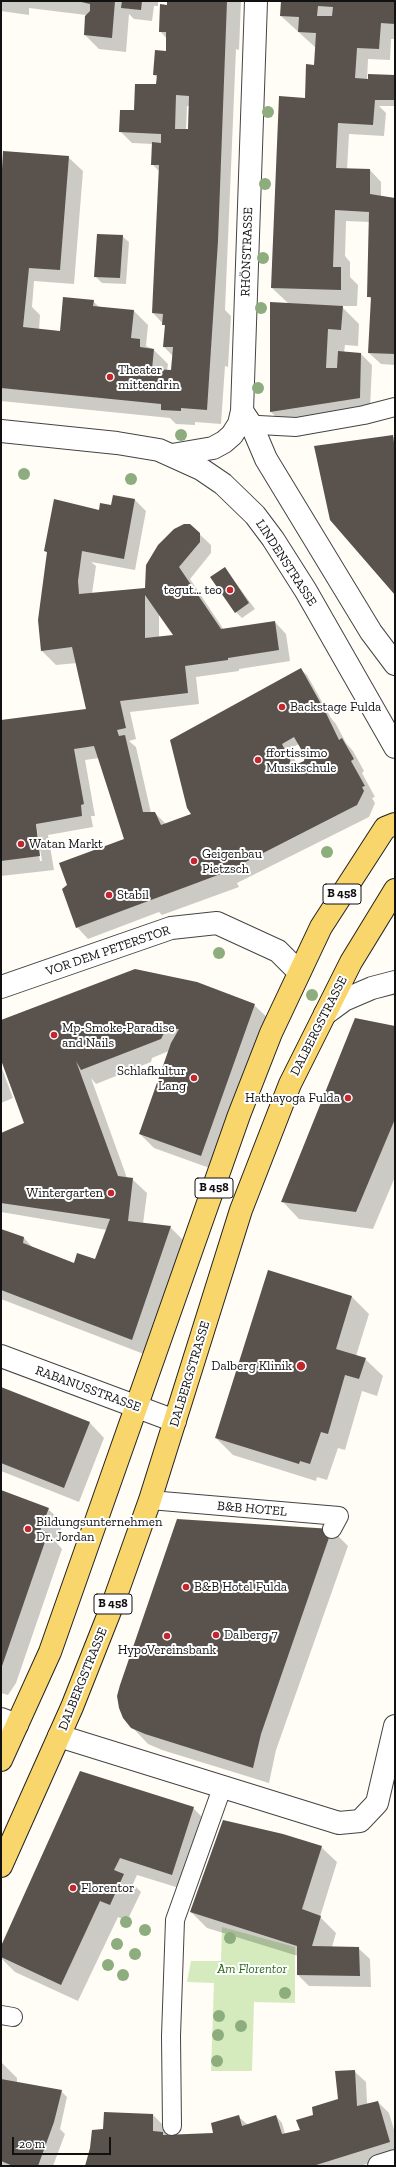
<!DOCTYPE html>
<html>
<head>
<meta charset="utf-8">
<style>
	body { margin:0 }
	#map { position:relative; width:396px; height:2167px; overflow:hidden; background:#fffdf5; font-family:"Zilla Slab",serif }
	canvas { display:block }
	.frame { position:absolute; inset:0; border:2px solid #111; pointer-events:none }
	.scale { position:absolute; left:12px; top:2137px; width:99px; height:18px; box-sizing:border-box; border:2px solid #111; border-top:0; padding-left:5px; font-size:12px; line-height:14px; white-space:nowrap; color:#111; -webkit-text-stroke:3px #fff; paint-order:stroke }
</style>
</head>
<body>
<div id="map">
<canvas width="396" height="2167"></canvas>
<div class="frame"></div>
<div class="scale">20 m</div>
</div>
<script>
const g = document.querySelector('canvas').getContext('2d');
g.lineJoin = 'round';
function fill(path, color) { g.fillStyle = color; g.fill(path, 'evenodd'); }
const shape = rows => new Path2D(rows.map(r => 'M' + r).join(''));
function stroke(path, color, width, dash) { g.strokeStyle = color; g.lineWidth = width; g.lineCap = dash ? 'butt' : 'round'; g.setLineDash(dash || []); g.stroke(path); }
function drawText(font, color, halo, rows, align = 'center') {
  g.font = font + ' "Zilla Slab",serif'; g.lineWidth = 4; g.setLineDash([]); g.textBaseline = 'middle'; g.strokeStyle = halo; g.fillStyle = color; for (const [text, x, y, turn = 0] of rows) {
    g.save(); g.translate(x, y); g.rotate((+turn || 0) * Math.PI / 180); g.textAlign = isNaN(turn) ? turn : align; if (halo) g.strokeText(text, 0, 0); g.fillText(text, 0, 0); g.restore();
  }
}
fill(shape([
	[222,1927,295,1947,295,2003,254,2002,252,2071,211,2071,214,1983,187,1982,191,1961,221,1961]
]), '#d5ebbd');
fill(shape([
	[1,1,158,1,158,6,154,6,152,21,134,19,129,14,126,52,99,49,85,35,86,15,29,8,29,15,1,11],
	[165,1,241,1,239,50,236,49,225,310,231,316,228,367,225,366,221,424,195,422,195,425,176,424,170,418,1,401,1,202,68,157,83,171,74,284,34,281,32,307,40,315,39,330,61,332,93,301,99,307,134,311,148,325,146,346,153,349,168,364,167,371,172,371,173,356,164,347,166,327,153,313,160,172,152,164,153,144,132,143,120,131,157,85,158,78,154,75,167,52,167,39,160,31,168,6,168,1],
	[187,106,190,106,189,130,186,130],
	[282,1,395,1,395,39,391,39,390,60,368,59,367,80,395,76,395,106,379,106,386,113,384,136,349,134,347,170,370,170,381,182,381,197,395,199,395,365,381,364,369,353,372,300,368,296,369,222,346,221,345,256,350,262,350,277,358,285,357,306,341,306,359,324,358,346,345,345,344,353,361,354,372,365,370,409,282,423,271,412,289,304,272,288,305,99,316,66,316,48,281,16],
	[122,236,129,242,126,284,102,283,95,276],
	[392,436,395,438,395,594],
	[114,496,135,500,146,511,135,570,91,562,96,566,92,594,145,589,190,525,211,545,211,553,190,579,224,630,275,622,286,634,290,661,239,669,239,671,196,677,199,704,130,712,136,739,129,741,136,747,151,813,155,813,166,824,192,814,300,669,307,675,331,718,336,724,346,743,353,751,364,771,362,773,375,797,372,798,375,803,369,817,237,883,239,887,162,915,159,912,88,939,77,927,125,840,99,758,85,760,95,816,91,816,93,827,48,835,54,870,1,876,1,721,88,710,77,663,56,665,42,651,48,553,45,551,99,511,112,506],
	[159,613,175,636,159,638],
	[19,734,22,734,42,861,40,861],
	[299,744,306,756,304,762,299,765,287,750],
	[225,568,255,609,242,618,236,612],
	[254,1005,269,1019,215,1170,154,1148,140,1134,169,1051,152,1058,151,1062,96,1084,91,1078,127,1178,132,1179,147,1193,143,1224,170,1227,187,1244,149,1356,1,1299,1,1230,24,1238,34,1249,74,1265,96,1260,107,1230,1,1212,1,1134,25,1124,1,1057,1,1021],
	[395,1027,395,1177,373,1229,299,1219,283,1202],
	[1,1066,13,1098,1,1103],
	[269,1271,352,1297,369,1314,356,1356,365,1359,383,1376,377,1396,362,1391,345,1450,338,1448,327,1480,317,1477,316,1481,233,1455,216,1438],
	[1,1388,90,1423,104,1438,79,1502,1,1471],
	[1,1491,48,1509,63,1523,56,1542,62,1549,16,1683,8,1695,1,1693],
	[332,1530,348,1546,276,1750,269,1783,162,1750,148,1744,132,1727],
	[81,1772,193,1808,210,1825,189,1891,137,1875,133,1884,141,1892,127,1921,118,1917,78,2001,15,1972,1,1958,1,1948],
	[321,1847,337,1862,320,1917,336,1933,332,1947,358,1948,370,1959,371,1987,309,1986,298,1975,298,1956,207,1928,191,1912],
	[1,2062,17,2078,17,2083,61,2091,67,2097,60,2129,65,2134,53,2166,1,2166],
	[354,2071,366,2082,367,2104,378,2102,389,2113,395,2133,395,2155,360,2166,86,2166,104,2130,153,2115,170,2132,170,2136,215,2134,239,2117,248,2125,276,2116,282,2123,285,2134,301,2131,315,2115,339,2099]
]), '#0003');
fill(shape([
	[77,1,115,1,112,38,84,35,85,16,90,11,90,4],
	[122,1,142,1,141,10,121,8],
	[167,1,227,1,218,241,207,410,181,408,181,411,161,410,161,404,1,388,1,186,3,151,69,156,60,270,29,268,23,327,60,331,63,297,94,300,93,306,134,310,131,338,140,339,140,347,154,349,152,369,171,370,173,347,163,347,165,325,162,325,163,314,152,313,159,165,151,165,152,142,161,143,161,134,119,132,120,110,134,110,135,84,156,84,157,75,153,75,155,50,166,51,166,32,159,32,160,4,167,5],
	[176,95,189,96,188,129,175,129],
	[281,1,395,1,395,24,381,23,379,49,357,48,355,78,368,79,368,74,395,75,395,100,375,100,373,125,338,123,336,168,370,169,370,194,395,198,395,354,368,353,371,297,367,297,369,212,335,210,333,267,341,267,341,290,271,288,279,96,305,98,306,64,314,65,316,33,298,32,299,17,280,16],
	[318,6,333,7,332,16,317,16],
	[97,234,123,235,120,278,94,277],
	[270,302,343,306,341,330,328,329,326,368,337,368,338,351,361,353,360,398,270,412],
	[393,435,395,451,395,595,330,520,314,446],
	[113,495,135,499,124,559,82,551,78,581,79,594,145,588,146,565,158,545,174,529,184,524,190,524,200,533,200,542,179,567,221,629,275,621,279,650,228,658,228,660,185,666,188,693,120,701,126,728,117,730,119,736,125,735,143,812,155,812,161,825,191,814,187,808,170,740,301,668,325,711,339,740,342,738,354,759,351,761,365,786,362,787,364,791,357,805,226,872,76,928,62,889,67,885,59,863,124,839,94,746,74,749,84,804,81,805,82,816,36,824,40,856,1,861,1,720,86,709,72,647,41,651,38,620,47,552,44,551,54,499,99,510,100,503,111,505],
	[145,595,173,635,145,638],
	[294,737,305,756,304,761,293,766,282,744],
	[225,567,249,603,235,613,210,577],
	[135,969,197,982,255,1004,201,1156,139,1134,171,1043,179,1029,166,1029,161,1039,81,1070,76,1061,118,1176,133,1178,128,1221,171,1226,132,1340,1,1290,1,1229,24,1237,23,1243,74,1263,77,1253,95,1259,110,1219,1,1203,1,1133,24,1123,1,1060,1,1020],
	[355,1018,395,1026,395,1119,356,1212,281,1202],
	[268,1270,352,1296,336,1349,366,1358,359,1379,345,1375,328,1434,321,1432,310,1464,300,1461,299,1464,215,1438],
	[1,1387,90,1422,64,1488,1,1463],
	[1,1490,49,1508,40,1531,48,1533,1,1669],
	[177,1519,332,1529,261,1734,253,1768,145,1734,131,1728,123,1718,119,1708,117,1696,120,1685],
	[80,1771,194,1807,172,1875,120,1858,114,1870,124,1874,110,1905,100,1901,61,1985,1,1957,1,1946],
	[223,1820,283,1834,322,1846,302,1909,321,1916,312,1946,359,1947,360,1976,297,1975,297,1946,190,1912],
	[355,2070,357,2106,378,2101,390,2142,313,2166,85,2166,90,2148,92,2130,103,2129,104,2112,153,2114,153,2131,163,2132,163,2135,213,2133,211,2123,239,2115,242,2126,276,2115,282,2134,300,2130,296,2120,313,2115,312,2107,338,2099,335,2071],
	[1,2079,62,2090,54,2122,38,2166,13,2166,1,2161]
]), '#5a524d');
const lane = shape([
	[240,424,296,427,364,415,395,407],
	[150,1500,339,1516,332,1529],
	[1,2015,13,2017],
	[172,2126,171,2036,175,1920,222,1788]
]);
const street = shape([
	[242,411,252,426,266,459,371,632,395,664],
	[1,431,117,443,159,450,201,469,223,484,255,515,273,539,306,591,395,747],
	[172,455,213,448,224,442,232,435,239,424,242,411,256,1],
	[1,987,171,928,217,923,278,951,299,972],
	[325,1014,344,1000,372,988,395,982],
	[1,1356,175,1421],
	[1,1719,17,1725],
	[59,1736,339,1823,360,1821,377,1803,395,1726],
	[379,2166,395,2161]
]);
const primary = shape([
	[1,1760,50,1652,239,1115,271,1033,321,927,385,828,395,824],
	[1,1866,72,1707,114,1601,150,1500,241,1210,290,1084,351,962,395,890]
]);
stroke(lane, '#444', 20);
stroke(street, '#444', 24);
stroke(primary, '#222', 24);
stroke(lane, '#fff', 18);
stroke(street, '#fff', 22);
stroke(primary, '#f9d66b', 22);
g.fillStyle = '#8dad7f';
for (const [x, y] of [
	[268,112],
	[265,184],
	[263,258],
	[261,308],
	[258,388],
	[181,435],
	[24,474],
	[131,479],
	[327,852],
	[219,953],
	[312,995],
	[126,1922],
	[145,1930],
	[230,1938],
	[117,1944],
	[135,1954],
	[108,1965],
	[123,1975],
	[285,1993],
	[219,2016],
	[241,2026],
	[218,2035],
	[217,2061]
]) { g.beginPath(); g.arc(x, y, 6, 0, 2 * Math.PI); g.fill(); }
for (const [x, y, r, color] of [
	[110,377,4,"#c4262e"],
	[230,590,4,"#c4262e"],
	[282,707,4,"#c4262e"],
	[258,760,4,"#c4262e"],
	[21,844,4,"#c4262e"],
	[194,861,4,"#c4262e"],
	[109,895,4,"#c4262e"],
	[54,1035,4,"#c4262e"],
	[194,1078,4,"#c4262e"],
	[348,1098,4,"#c4262e"],
	[111,1193,4,"#c4262e"],
	[301,1366,5,"#c4262e"],
	[28,1529,4,"#c4262e"],
	[186,1587,4,"#c4262e"],
	[216,1635,4,"#c4262e"],
	[167,1636,4,"#c4262e"],
	[73,1888,4,"#c4262e"]
]) { const dot = new Path2D(); dot.arc(x, y, r, 0, 2 * Math.PI); g.fillStyle = color; g.fill(dot); stroke(dot, '#fff', 1.5); }
for (const [x, y, w] of [
	[342,894,38],
	[214,1188,38],
	[113,1604,38]
]) { const box = new Path2D(); box.roundRect(x - w / 2, y - 10, w, 20, 3); g.fillStyle = '#fff'; g.fill(box); stroke(box, '#111', 1); }
drawText('bold 12px', '#111', null, [
	["B 458",342,894],
	["B 458",214,1188],
	["B 458",113,1604]
]);
drawText('13px', '#111', '#fff', [
	["RHÖNSTRASSE",247,252,-88],
	["LINDENSTRASSE",286,563,57],
	["VOR DEM PETERSTOR",108,951,-19],
	["DALBERGSTRASSE",319,1026,-63],
	["DALBERGSTRASSE",190,1374,-73],
	["RABANUSSTRASSE",88,1389,20],
	["B&B HOTEL",252,1509,5],
	["DALBERGSTRASSE",83,1679,-68]
]);
drawText('13px', '#111', '#fff', [
	["Theater",118,370],
	["mittendrin",118,385],
	["tegut… teo",222,590,"right"],
	["Backstage Fulda",290,707],
	["ffortissimo",266,753],
	["Musikschule",266,768],
	["Watan Markt",29,844],
	["Geigenbau",202,854],
	["Pietzsch",202,869],
	["Stabil",117,895],
	["Mp-Smoke-Paradise",62,1028],
	["and Nails",62,1043],
	["Schlafkultur",186,1071,"right"],
	["Lang",186,1086,"right"],
	["Hathayoga Fulda",340,1098,"right"],
	["Wintergarten",103,1193,"right"],
	["Dalberg Klinik",292,1366,"right"],
	["Bildungsunternehmen",36,1522],
	["Dr. Jordan",36,1537],
	["B&B Hotel Fulda",194,1587],
	["Dalberg 7",224,1635],
	["HypoVereinsbank",167,1650,"center"],
	["Florentor",81,1888]
], 'left');
drawText('italic 13px', '#2f6b1f', '#fff', [
	["Am Florentor",252,1969]
]);
</script>
</body>
</html>
